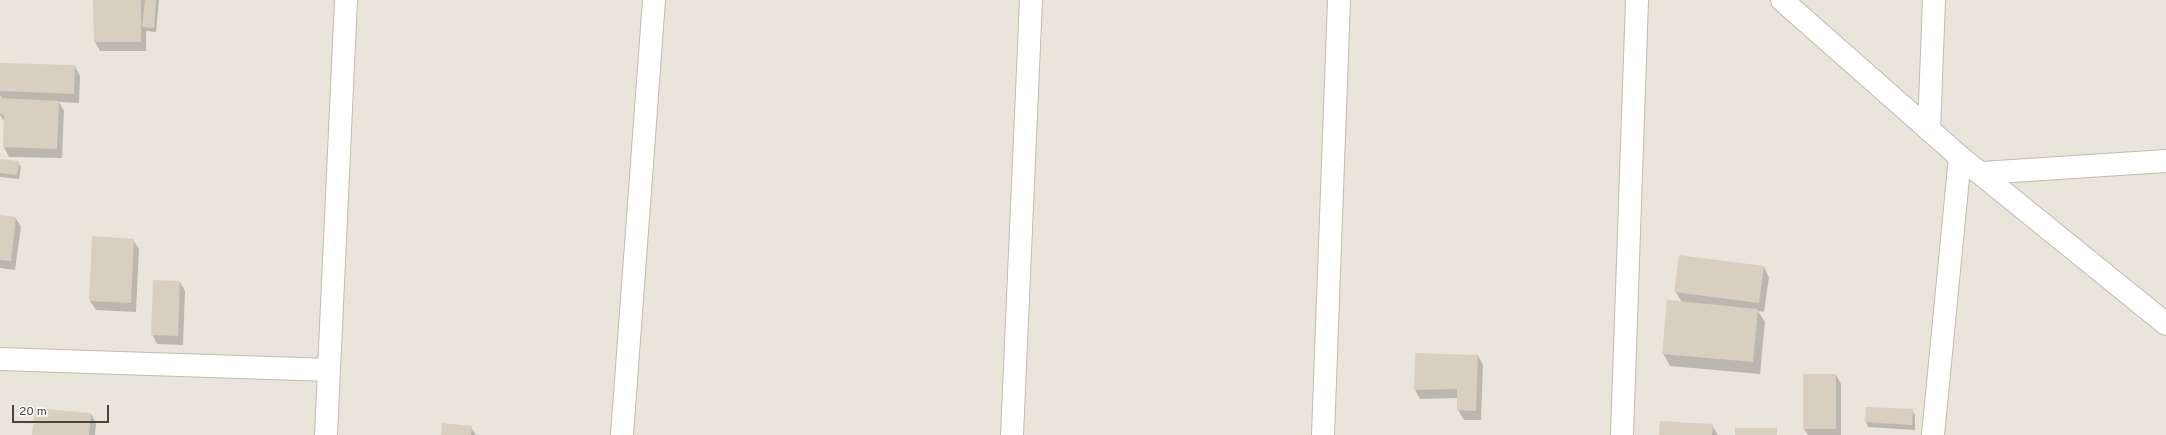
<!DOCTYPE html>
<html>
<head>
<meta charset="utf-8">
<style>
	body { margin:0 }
	#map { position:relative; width:2166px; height:435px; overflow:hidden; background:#f6f3ec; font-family:Overpass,sans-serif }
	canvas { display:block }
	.scale { position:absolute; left:12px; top:405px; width:97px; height:18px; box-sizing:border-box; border:2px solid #4b4439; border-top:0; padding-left:5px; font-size:12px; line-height:14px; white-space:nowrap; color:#4b4439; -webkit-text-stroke:3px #fff; paint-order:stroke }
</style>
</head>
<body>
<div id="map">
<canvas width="2166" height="435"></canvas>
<div class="scale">20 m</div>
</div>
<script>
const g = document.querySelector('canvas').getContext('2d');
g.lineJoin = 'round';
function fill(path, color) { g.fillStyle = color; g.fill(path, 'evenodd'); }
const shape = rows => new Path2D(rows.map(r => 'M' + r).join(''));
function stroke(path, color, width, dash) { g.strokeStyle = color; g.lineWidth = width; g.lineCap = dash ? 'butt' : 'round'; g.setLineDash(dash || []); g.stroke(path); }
fill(shape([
	[0,0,2166,0,2166,435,0,435]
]), '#eae5da');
fill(shape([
	[95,0,159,0,156,32,146,31,146,51,100,51,95,42],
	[0,64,75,66,80,76,79,103,59,102,64,111,62,158,9,157,4,147,5,123,0,115,0,99,2,99,0,96],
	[0,160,18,162,21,167,19,179,0,177],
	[0,216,15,217,21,227,15,270,0,268],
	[133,240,139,249,136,312,96,310,90,301],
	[1764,267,1769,277,1764,312,1758,311,1765,322,1760,374,1670,366,1663,353,1682,302,1675,291],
	[180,282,185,291,183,345,157,344,152,334],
	[1478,356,1483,365,1481,420,1464,420,1458,410,1458,398,1420,399,1415,390],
	[1836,375,1841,384,1841,435,1808,435,1804,429],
	[1912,410,1915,415,1915,430,1868,427,1866,422],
	[91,414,96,423,95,435,33,435],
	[1712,425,1718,435,1660,435],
	[471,427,476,435,442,435]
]), '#0003');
fill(shape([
	[93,0,141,0,141,42,94,42],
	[145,0,156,0,154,28,142,27],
	[0,63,75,65,74,94,0,91],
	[0,98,59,101,57,149,3,147,4,115,0,114],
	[0,159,19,161,17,175,0,173],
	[0,215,16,217,11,261,0,260],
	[92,236,134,239,131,303,89,301],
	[1679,255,1764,266,1759,303,1674,292],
	[153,280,180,281,178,336,151,335],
	[1667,300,1758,309,1753,362,1662,354],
	[1415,353,1478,355,1476,411,1457,410,1457,389,1414,390],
	[1803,374,1836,374,1836,429,1803,429],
	[1866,407,1913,409,1912,425,1865,422],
	[35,408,91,413,89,435,32,435],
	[1660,421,1713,424,1712,435,1659,435],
	[442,423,472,426,471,435,441,435],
	[1735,428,1777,428,1777,435,1735,435]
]), '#d8cfc1');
const minor = shape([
	[1782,0,1960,157,2166,324],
	[1929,130,1934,0],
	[1982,173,2166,161],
	[0,359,329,370],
	[326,435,346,0],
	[622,435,654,0],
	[1012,435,1031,0],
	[1323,435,1339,0],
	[1622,435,1637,0],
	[1933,435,1960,157]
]);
stroke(minor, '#c2bbae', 24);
stroke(minor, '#fff', 22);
</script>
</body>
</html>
